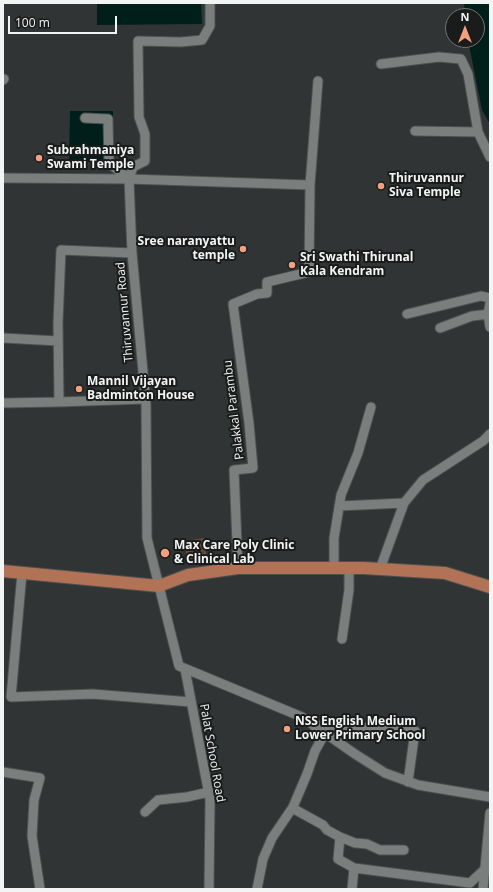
<!DOCTYPE html>
<html>
<head>
<meta charset="utf-8">
<style>
	body { margin:0 }
	#map { position:relative; width:493px; height:892px; overflow:hidden; background:#303434; font-family:"Open Sans",sans-serif }
	canvas { display:block }
	.frame { position:absolute; inset:0; border:4px solid #f3f5f5; pointer-events:none }
	.north { position:absolute; left:445px; top:8px; width:40px; height:40px; box-sizing:border-box; background:#1a1c1b; border:1px solid #717372; border-radius:50%; rotate:0deg; font-size:11px; font-weight:700; line-height:16px; text-align:center; color:#f3f5f5 }
	.north::after { content:''; display:block; margin:auto; width:14px; height:18px; background:#f2a07f; clip-path:polygon(50% 0,100% 100%,50% 72%,0 100%) }
	.scale { position:absolute; left:8px; top:16px; width:109px; height:18px; box-sizing:border-box; border:2px solid #f3f5f5; border-top:0; padding-left:5px; font-size:12px; line-height:14px; white-space:nowrap; color:#f3f5f5; -webkit-text-stroke:3px #1a1c1b; paint-order:stroke }
</style>
</head>
<body>
<div id="map">
<canvas width="493" height="892"></canvas>
<div class="frame"></div>
<div class="north">N</div>
<div class="scale">100 m</div>
</div>
<script>
const g = document.querySelector('canvas').getContext('2d');
g.lineJoin = 'round';
function fill(path, color) { g.fillStyle = color; g.fill(path, 'evenodd'); }
const shape = rows => new Path2D(rows.map(r => 'M' + r).join(''));
function stroke(path, color, width, dash) { g.strokeStyle = color; g.lineWidth = width; g.lineCap = dash ? 'butt' : 'round'; g.setLineDash(dash || []); g.stroke(path); }
function drawText(font, color, halo, rows, align = 'center') {
  g.font = font + ' "Open Sans",sans-serif'; g.lineWidth = 4; g.setLineDash([]); g.textBaseline = 'middle'; g.strokeStyle = halo; g.fillStyle = color; for (const [text, x, y, turn = 0] of rows) {
    g.save(); g.translate(x, y); g.rotate((+turn || 0) * Math.PI / 180); g.textAlign = isNaN(turn) ? turn : align; if (halo) g.strokeText(text, 0, 0); g.fillText(text, 0, 0); g.restore();
  }
}
fill(shape([
	[204,538,207,557,187,560,184,541]
]), '#6e4636');
fill(shape([
	[97,3,201,3,202,24,97,25],
	[464,3,490,3,490,124,482,110,468,40,477,40,477,16,465,16],
	[70,111,113,111,113,161,69,161]
]), '#001f1a');
const minor = shape([
	[210,3,210,26,202,40,181,42,138,41,139,117,145,134,145,161,133,167,129,179,132,253,146,404,147,538,179,666,302,717,355,754,385,773,418,785,490,797],
	[381,64,439,57,461,59,468,74,478,132,490,157],
	[3,80,4,79],
	[85,118,108,119,109,163,129,179],
	[415,131,478,132],
	[3,178,129,179,310,185],
	[132,253,61,250,58,323,59,402,145,399],
	[490,303,488,314,490,327],
	[407,314,481,296,490,298],
	[440,328,472,316,490,314],
	[3,338,58,341],
	[3,403,59,402],
	[339,506,404,503,423,480,483,441,490,434],
	[238,568,234,470,253,468,249,423,233,304,257,294,267,293,267,282,309,272,310,185,318,81],
	[334,568,334,538,341,495,358,453,371,407],
	[380,569,404,503],
	[22,573,11,697,93,694,191,702],
	[342,639,349,590,349,568],
	[185,669,210,800,209,889],
	[314,726,327,725,415,731,408,782],
	[325,733,315,751,307,774,293,807,294,809,323,825,327,830,340,837,355,843,367,844,380,850,404,850],
	[3,772,40,778,34,800,32,836,40,889],
	[145,812,158,800,187,797,209,792],
	[340,837,338,859,354,868,352,889],
	[354,868,470,883,485,869,490,869],
	[257,889,263,859,272,838,293,807],
	[483,889,490,813]
]);
const major = shape([
	[3,571,159,586,188,575,238,568,364,568,445,573,490,587]
]);
stroke(minor, '#4d504f', 11);
stroke(major, '#4d504f', 14);
stroke(minor, '#7a7f7e', 9);
stroke(major, '#b27256', 12);
for (const [x, y, r, color] of [
	[39,158,4,"#f2a07f"],
	[381,186,4,"#f2a07f"],
	[243,249,4,"#f2a07f"],
	[292,265,4,"#f2a07f"],
	[79,389,4,"#f2a07f"],
	[165,553,5,"#f2a07f"],
	[287,729,4,"#f2a07f"]
]) { const dot = new Path2D(); dot.arc(x, y, r, 0, 2 * Math.PI); g.fillStyle = color; g.fill(dot); stroke(dot, '#1a1c1b', 1.5); }
drawText('bold 12px', '#f3f5f5', '#1a1c1b', [
	["Subrahmaniya",47,151],
	["Swami Temple",47,165],
	["Thiruvannur",389,179],
	["Siva Temple",389,193],
	["Sree naranyattu",235,242,"right"],
	["temple",235,256,"right"],
	["Sri Swathi Thirunal",300,258],
	["Kala Kendram",300,272],
	["Mannil Vijayan",87,382],
	["Badminton House",87,396],
	["Max Care Poly Clinic",174,546],
	["& Clinical Lab",174,560],
	["NSS English Medium",295,722],
	["Lower Primary School",295,736]
], 'left');
drawText('12px', '#f3f5f5', '#1a1c1b', [
	["Thiruvannur Road",125,312,-95],
	["Palakkal Parambu",234,410,-97],
	["Palat School Road",212,753,80]
]);
</script>
</body>
</html>
